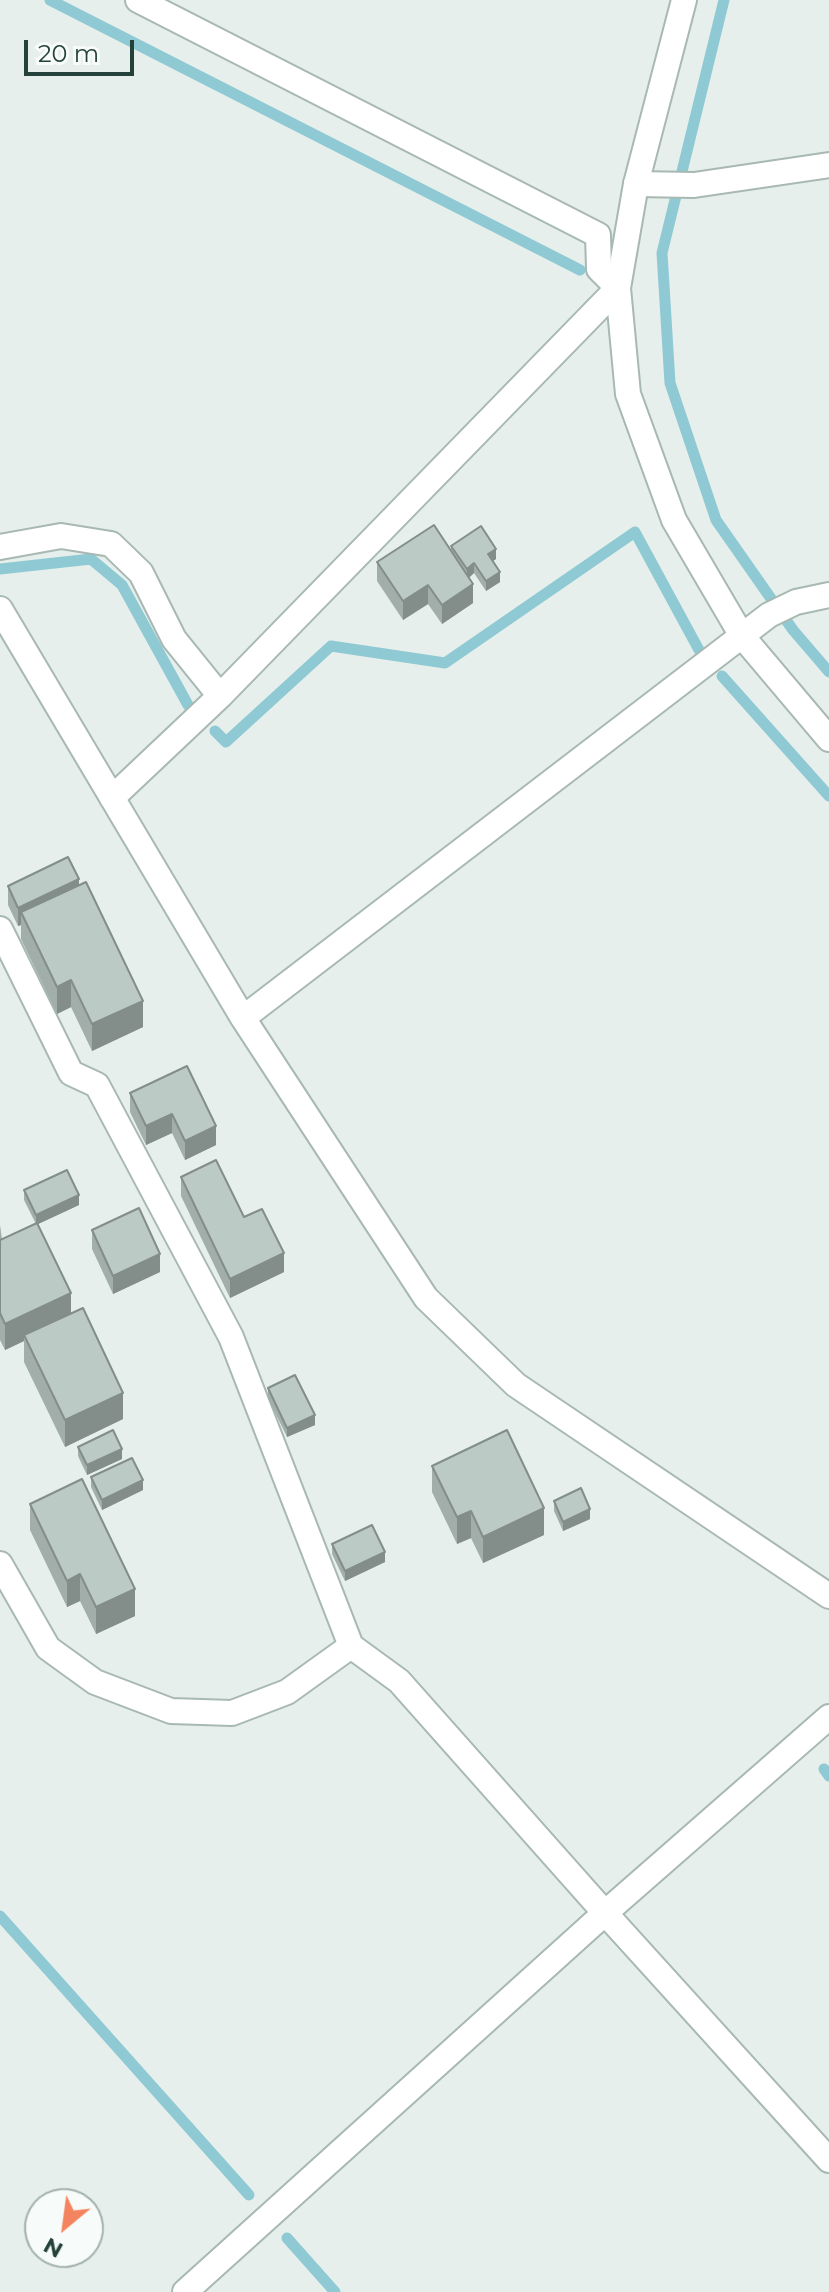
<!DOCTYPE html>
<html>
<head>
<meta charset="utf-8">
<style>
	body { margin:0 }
	#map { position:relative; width:829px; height:2292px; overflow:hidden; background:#e6efeb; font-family:Montserrat,sans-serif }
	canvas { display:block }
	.north { position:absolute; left:24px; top:2188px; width:80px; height:80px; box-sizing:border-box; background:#f7fbf9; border:2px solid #a3b1ad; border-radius:50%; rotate:209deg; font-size:22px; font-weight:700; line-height:32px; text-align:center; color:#24423a }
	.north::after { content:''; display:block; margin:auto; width:28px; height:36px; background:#f4845f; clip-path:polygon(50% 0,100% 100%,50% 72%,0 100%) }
	.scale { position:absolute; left:24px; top:40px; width:110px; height:36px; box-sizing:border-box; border:4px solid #24423a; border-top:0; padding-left:10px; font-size:24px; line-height:28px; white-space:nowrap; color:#24423a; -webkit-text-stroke:6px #f7fbf9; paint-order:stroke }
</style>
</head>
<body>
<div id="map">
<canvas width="829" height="2292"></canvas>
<div class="north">N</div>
<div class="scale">20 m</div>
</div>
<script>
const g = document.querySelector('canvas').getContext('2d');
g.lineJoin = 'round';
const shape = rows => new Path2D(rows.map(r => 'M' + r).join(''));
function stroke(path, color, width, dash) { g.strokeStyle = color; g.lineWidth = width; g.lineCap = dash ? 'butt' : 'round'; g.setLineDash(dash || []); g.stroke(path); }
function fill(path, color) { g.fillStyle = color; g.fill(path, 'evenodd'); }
stroke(shape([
	[50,0,580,270],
	[724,0,662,253,670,383,716,520,793,630,829,672],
	[0,569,91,559,122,585,188,705],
	[722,676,829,796],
	[215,731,226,742,331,646,445,663,635,532,699,650],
	[824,1769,829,1776],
	[0,1916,249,2195],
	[287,2238,335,2292]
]), '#8ec9d4', 11);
const minor = shape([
	[636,184,694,185,829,165],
	[0,547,61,536,111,544,141,573,174,639,220,696],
	[0,609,243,1018,426,1298,516,1385,829,1596],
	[112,798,220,696,618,288,599,269,598,235,138,0],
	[0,929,71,1073,97,1085,231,1337,351,1646,399,1681,605,1913,829,2160],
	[243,1018,769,615,796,602,829,595],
	[0,1564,48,1648,95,1682,171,1711,232,1713,287,1692,351,1646]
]);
const tertiary = shape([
	[684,0,636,184,618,288,628,394,674,520,742,636,829,739],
	[185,2292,605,1913,829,1717]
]);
stroke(minor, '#a8b8b2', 28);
stroke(tertiary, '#a8b8b2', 28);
stroke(minor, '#fff', 24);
stroke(tertiary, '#fff', 24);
fill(shape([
	[451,546,496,559,493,561,500,582,486,591,474,573,469,578,473,603,442,624,428,604,403,620,377,581,377,562,451,551],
	[79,885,143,1027,92,1051,71,1007,57,1014,21,939,21,925,18,926,8,905,8,886],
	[187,1066,216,1145,185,1160,172,1133,146,1145,130,1112,130,1093],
	[181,1177,244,1217,284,1272,230,1298,181,1196],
	[24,1190,79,1205,38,1224,71,1314,123,1419,65,1447,24,1362,24,1341,5,1350,0,1340,0,1225,2,1239,36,1224,24,1200],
	[92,1230,160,1272,113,1294,92,1249],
	[268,1388,315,1425,287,1437,268,1398],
	[78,1447,122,1459,87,1475,78,1456],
	[432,1466,544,1535,483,1563,471,1538,457,1544,432,1492],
	[91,1477,143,1490,102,1510,91,1487],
	[554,1501,590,1519,563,1531,554,1511],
	[30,1504,135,1616,96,1634,80,1601,67,1607,30,1530],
	[332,1544,385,1562,345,1581,332,1554]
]), '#a1aea9');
fill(shape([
	[496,549,496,559,488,564,488,554],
	[474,563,474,573,467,579,467,569],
	[500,572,500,582,486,591,486,581],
	[473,584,473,603,442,624,442,605],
	[428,585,428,604,403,620,403,601],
	[79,879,79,898,21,912,21,925,18,926,18,908],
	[71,980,71,1007,57,1014,57,987],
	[143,1001,143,1027,92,1051,92,1024],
	[172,1114,172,1133,146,1145,146,1126],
	[216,1126,216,1145,185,1160,185,1141],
	[79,1195,79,1205,36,1225,36,1215],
	[284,1253,284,1272,230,1298,230,1279],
	[160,1254,160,1272,113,1294,113,1276],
	[71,1293,71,1320,24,1335,24,1341,5,1350,5,1324],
	[123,1393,123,1419,65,1447,65,1420],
	[315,1415,315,1425,287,1437,287,1428],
	[122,1449,122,1459,87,1475,87,1465],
	[143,1480,143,1490,102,1510,102,1500],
	[544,1508,544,1535,483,1563,483,1537],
	[590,1509,590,1519,563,1531,563,1522],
	[471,1511,471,1538,457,1544,457,1517],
	[385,1552,385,1562,345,1581,345,1571],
	[80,1574,80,1601,67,1607,67,1581],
	[135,1589,135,1616,96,1634,96,1607]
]), '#838d89');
const building = shape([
	[434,525,473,584,442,605,428,585,403,601,377,562,434,525],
	[481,526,496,549,488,554,500,572,486,581,474,563,467,569,451,546,481,526],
	[68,857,79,879,18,908,8,886,68,857],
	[86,882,143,1001,92,1024,71,980,57,987,21,912,86,882],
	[187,1066,216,1126,185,1141,172,1114,146,1126,130,1093,187,1066],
	[216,1160,244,1217,262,1209,284,1253,230,1279,181,1177,216,1160],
	[67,1170,79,1195,36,1215,24,1190,67,1170],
	[139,1208,160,1254,113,1276,92,1230,139,1208],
	[37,1223,71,1293,5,1324,0,1313,0,1240,37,1223],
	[83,1308,123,1393,65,1420,24,1335,83,1308],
	[295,1375,315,1415,287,1428,268,1388,295,1375],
	[113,1430,122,1449,87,1465,78,1447,113,1430],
	[507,1430,544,1508,483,1537,471,1511,457,1517,432,1466,507,1430],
	[132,1458,143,1480,102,1500,91,1477,132,1458],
	[82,1479,135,1589,96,1607,80,1574,67,1581,30,1504,82,1479],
	[581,1488,590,1509,563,1522,554,1501,581,1488],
	[372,1525,385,1552,345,1571,332,1544,372,1525]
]);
fill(building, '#bbcac4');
stroke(building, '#838d89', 2);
</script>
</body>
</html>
